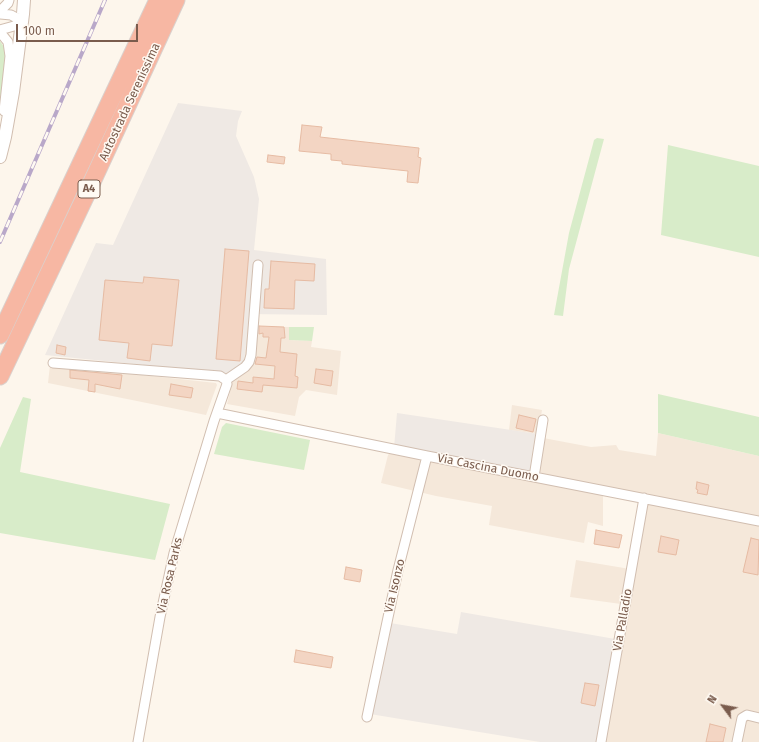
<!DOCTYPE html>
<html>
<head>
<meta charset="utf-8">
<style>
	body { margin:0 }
	#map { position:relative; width:759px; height:742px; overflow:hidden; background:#fdf6ec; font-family:"Fira Sans",sans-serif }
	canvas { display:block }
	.north { position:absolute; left:703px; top:686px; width:40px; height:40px; -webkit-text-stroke:3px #fffaf3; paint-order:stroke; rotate:302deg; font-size:11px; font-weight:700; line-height:16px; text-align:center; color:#7a5c4d }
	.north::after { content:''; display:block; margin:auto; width:14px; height:18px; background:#7a5c4d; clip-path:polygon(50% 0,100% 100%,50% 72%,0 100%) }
	.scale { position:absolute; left:16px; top:24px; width:122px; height:18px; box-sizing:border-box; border:2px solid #7a5c4d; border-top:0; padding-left:5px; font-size:12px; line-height:14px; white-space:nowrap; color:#7a5c4d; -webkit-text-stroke:3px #fffaf3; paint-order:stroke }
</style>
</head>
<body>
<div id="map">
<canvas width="759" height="742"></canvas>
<div class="north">N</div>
<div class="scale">100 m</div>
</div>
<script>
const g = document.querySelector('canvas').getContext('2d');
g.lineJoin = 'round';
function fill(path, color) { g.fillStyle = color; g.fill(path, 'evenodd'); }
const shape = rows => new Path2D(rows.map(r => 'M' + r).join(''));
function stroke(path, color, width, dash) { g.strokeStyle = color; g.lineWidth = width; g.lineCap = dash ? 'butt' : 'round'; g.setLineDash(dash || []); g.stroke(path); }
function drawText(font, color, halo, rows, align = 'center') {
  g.font = font + ' "Fira Sans",sans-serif'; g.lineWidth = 3; g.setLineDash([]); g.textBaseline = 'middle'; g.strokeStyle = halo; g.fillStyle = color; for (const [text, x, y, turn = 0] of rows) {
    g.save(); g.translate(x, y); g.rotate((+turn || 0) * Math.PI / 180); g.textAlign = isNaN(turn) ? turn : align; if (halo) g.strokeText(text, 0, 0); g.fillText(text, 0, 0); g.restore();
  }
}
fill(shape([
	[247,326,289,327,289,340,312,341,311,347,341,351,337,395,306,390,299,397,295,416,227,404,232,384,226,375,244,363],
	[50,365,216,383,217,385,206,415,48,383],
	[512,405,542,410,538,434,509,430],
	[658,433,759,456,759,742,597,742,621,604,570,597,576,560,630,569,641,501,603,493,603,526,588,522,584,543,489,525,492,506,436,496,381,483,388,455,394,448,538,437,591,447,616,445,619,450,656,456]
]), '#f5e8da');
fill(shape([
	[178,103,242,111,238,121,236,136,254,177,259,199,254,250,326,259,327,315,249,314,244,363,226,375,224,373,45,355,96,243,113,245],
	[397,413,538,434,532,474,394,448],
	[461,612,615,639,597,742,540,742,370,714,390,623,457,634]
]), '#efe9e4');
fill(shape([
	[0,41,4,47,6,54,6,62,0,100],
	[597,138,604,139,569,269,563,316,554,315,569,233,593,144,594,140],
	[668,145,759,166,759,257,661,235],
	[289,327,314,327,312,341,289,340],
	[658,394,759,417,759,456,658,433],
	[23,397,31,399,20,472,170,504,155,560,0,533,0,448],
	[226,423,310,440,304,470,214,454,222,427]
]), '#d8ecc9');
const building = shape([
	[302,125,322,127,320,137,419,148,418,157,421,158,418,183,407,182,408,171,342,164,342,161,331,160,331,154,299,151,302,125],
	[268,155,285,157,284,164,267,162,268,155],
	[225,249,249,251,240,361,216,359,225,249],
	[271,261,315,264,314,281,295,280,294,309,264,308,265,289,269,289,271,261],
	[144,277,179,280,172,346,152,344,150,361,127,358,129,343,99,340,105,280,143,283,144,277],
	[259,326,284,327,285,338,281,338,280,352,297,354,295,376,298,377,297,388,263,385,262,392,237,389,238,381,253,383,253,377,274,379,275,366,255,364,257,357,266,358,269,337,263,337,263,333,259,334,259,326],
	[57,345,66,347,65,355,56,353,57,345],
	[316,369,333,371,331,386,314,383,316,369],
	[70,370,122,375,120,389,95,384,95,392,88,391,89,380,70,378,70,370],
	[171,384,193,388,191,398,169,395,171,384],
	[519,415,536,419,533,432,516,428,519,415],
	[697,482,709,485,707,495,697,493,698,490,696,489,697,482],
	[596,530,622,535,619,548,594,544,596,530],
	[661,536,679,540,676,555,658,552,661,536],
	[751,538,759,540,758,575,743,572,751,538],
	[346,567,362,570,360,582,344,579,346,567],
	[296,650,333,657,331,668,294,662,296,650],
	[585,683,599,685,595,706,581,703,585,683],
	[710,724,726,728,723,742,706,742,710,724]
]);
fill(building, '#f3d5c3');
stroke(building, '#e6bba3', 1);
const minor = shape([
	[0,11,8,3,9,0],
	[0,14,11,15,22,21,14,26,0,30],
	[0,32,8,42,10,56,4,111],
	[53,363,220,376,226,380,227,384,214,421,174,553,160,617,138,742],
	[226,380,245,367,249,362,251,355,258,265],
	[217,413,427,456,759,521],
	[534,477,543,420],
	[367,717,398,570,427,456],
	[601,742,644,498],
	[737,742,742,718,747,715,759,718]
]);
const tertiary = shape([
	[0,157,5,137,13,92,23,14,24,0]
]);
const motorway = shape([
	[0,335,158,0],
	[0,376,86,195,176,0]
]);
stroke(minor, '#d1beb0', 11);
stroke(tertiary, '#d1beb0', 14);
stroke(motorway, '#dad1cd', 19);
stroke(minor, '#fff', 9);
stroke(tertiary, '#fff', 12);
stroke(motorway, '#f7b7a3', 17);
const rail = shape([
	[0,242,105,0]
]);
stroke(rail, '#b9a8c9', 4);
stroke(rail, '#fffaf3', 2.5, [8]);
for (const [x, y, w] of [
	[89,189,22]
]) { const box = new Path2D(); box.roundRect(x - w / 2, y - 9, w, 18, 3); g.fillStyle = '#fffaf3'; g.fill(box); stroke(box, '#7a5c4d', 1); }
drawText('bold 11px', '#7a5c4d', null, [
	["A4",89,189]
]);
drawText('12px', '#7a5c4d', '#fffaf3', [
	["Autostrada Serenissima",130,102,-65],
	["Via Cascina Duomo",488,468,11],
	["Via Rosa Parks",170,576,-77],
	["Via Isonzo",395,586,-77],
	["Via Palladio",623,620,-80]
]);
</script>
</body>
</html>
